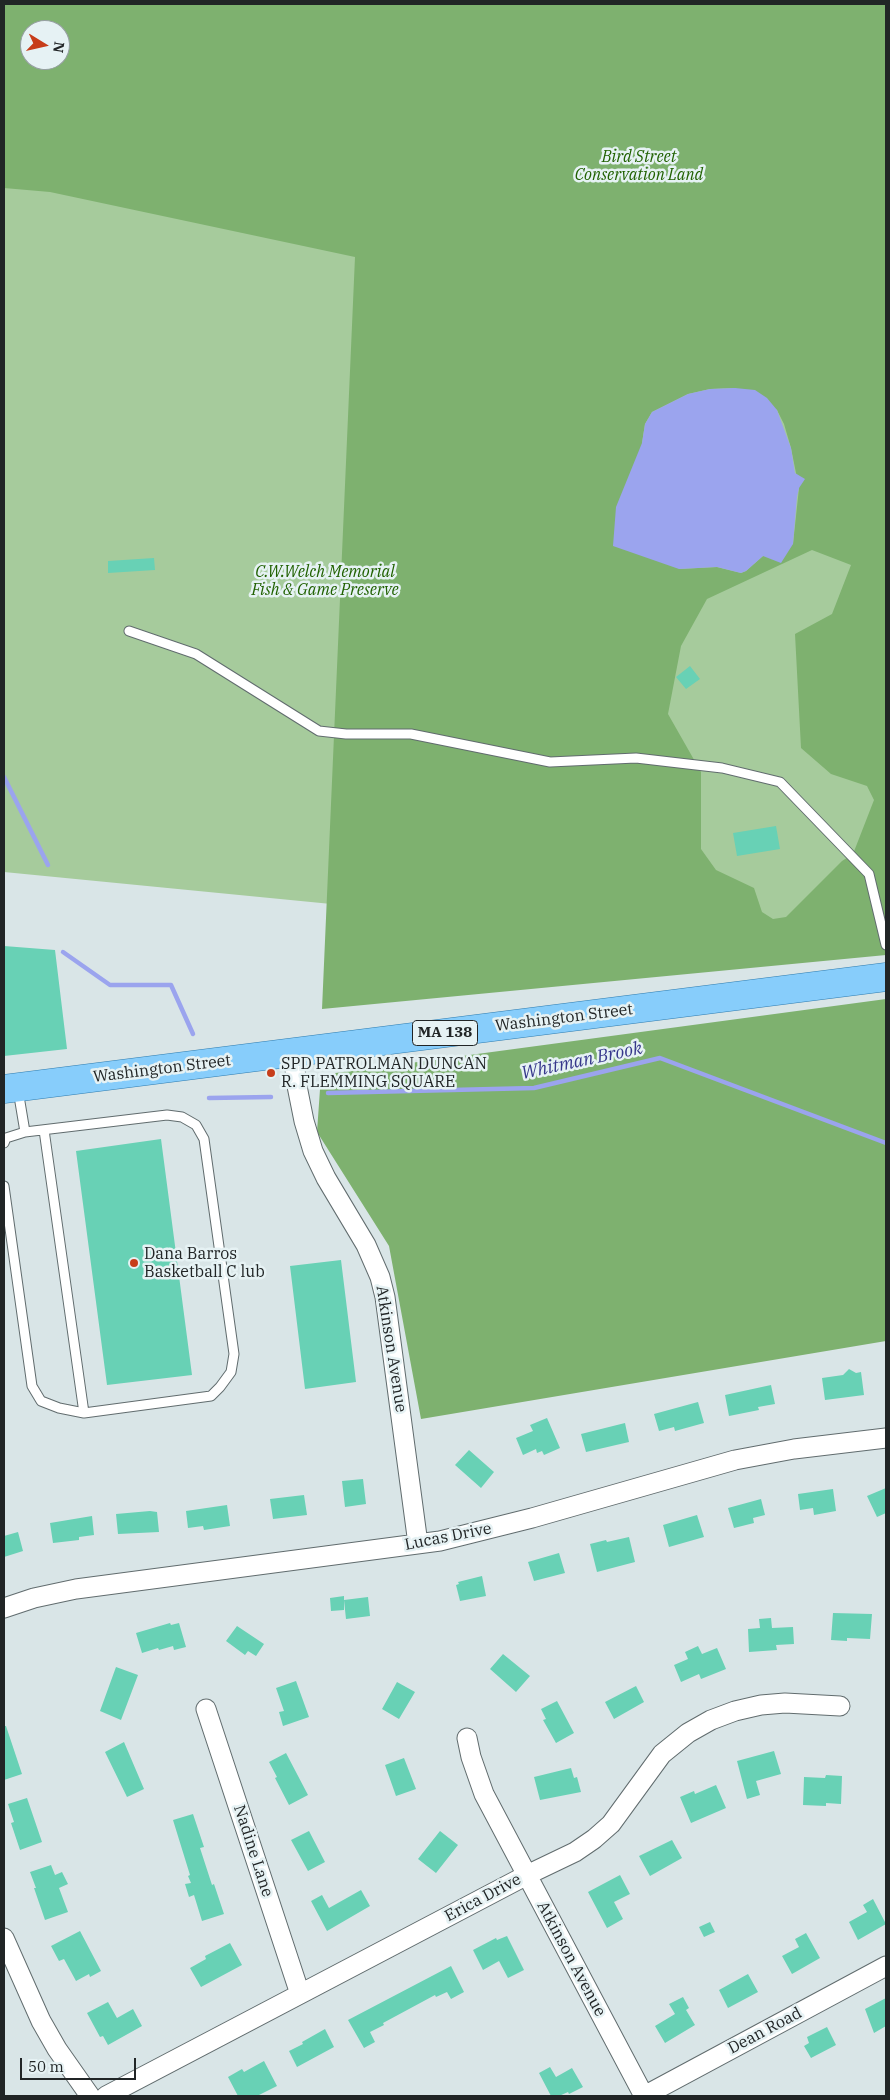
<!DOCTYPE html>
<html>
<head>
<meta charset="utf-8">
<style>
	body { margin:0 }
	#map { position:relative; width:890px; height:2100px; overflow:hidden; background:#d9e5e7; font-family:"IBM Plex Serif",serif }
	canvas { display:block }
	.frame { position:absolute; inset:0; border:5px solid #212526; pointer-events:none }
	.north { position:absolute; left:20px; top:20px; width:50px; height:50px; box-sizing:border-box; background:#e6f2f4; border:1px solid #97a0a2; border-radius:50%; rotate:99deg; font-size:14px; font-weight:700; line-height:20px; text-align:center; color:#212526 }
	.north::after { content:''; display:block; margin:auto; width:18px; height:22px; background:#c73d1a; clip-path:polygon(50% 0,100% 100%,50% 72%,0 100%) }
	.scale { position:absolute; left:20px; top:2058px; width:116px; height:22px; box-sizing:border-box; border:2px solid #212526; border-top:0; padding-left:6px; font-size:15px; line-height:18px; white-space:nowrap; color:#212526; -webkit-text-stroke:4px #e6f2f4; paint-order:stroke }
</style>
</head>
<body>
<div id="map">
<canvas width="890" height="2100"></canvas>
<div class="frame"></div>
<div class="north">N</div>
<div class="scale">50 m</div>
</div>
<script>
const g = document.querySelector('canvas').getContext('2d');
g.lineJoin = 'round';
function fill(path, color) { g.fillStyle = color; g.fill(path, 'evenodd'); }
const shape = rows => new Path2D(rows.map(r => 'M' + r).join(''));
function stroke(path, color, width, dash) { g.strokeStyle = color; g.lineWidth = width; g.lineCap = dash ? 'butt' : 'round'; g.setLineDash(dash || []); g.stroke(path); }
function drawText(font, color, halo, rows, align = 'center') {
  g.font = font + ' "IBM Plex Serif",serif'; g.lineWidth = 5; g.setLineDash([]); g.textBaseline = 'middle'; g.strokeStyle = halo; g.fillStyle = color; for (const [text, x, y, turn = 0] of rows) {
    g.save(); g.translate(x, y); g.rotate((+turn || 0) * Math.PI / 180); g.textAlign = isNaN(turn) ? turn : align; if (halo) g.strokeText(text, 0, 0); g.fillText(text, 0, 0); g.restore();
  }
}
fill(shape([
	[4,4,886,4,886,922,546,925,4,872],
	[30,30,60,30,60,60,30,60]
]), '#a6cb9c');
fill(shape([
	[4,4,886,4,886,955,322,1009,355,257,50,192,4,188],
	[30,30,60,30,60,60,30,60],
	[735,388,777,410,784,424,791,448,799,488,793,544,763,556,746,571,741,573,717,567,679,569,642,443,645,424,652,412,688,394,710,389],
	[812,550,851,565,832,614,795,634,801,748,831,774,867,786,874,800,853,854,842,861,786,917,773,919,762,912,754,888,716,870,701,849,701,772,668,714,681,646,707,599],
	[886,999,886,1341,421,1419,389,1246,317,1132,321,1075]
]), '#7eb16f');
fill(shape([
	[735,388,755,390,767,398,777,410,791,448,795,473,805,479,799,488,797,497,793,544,781,563,763,556,746,571,741,573,717,567,679,569,613,546,616,507,642,443,645,424,652,412,688,394,710,389]
]), '#9ba4ee');
stroke(shape([
	[4,777,48,865],
	[63,952,110,985,171,985,193,1034],
	[328,1093,534,1088,660,1058,886,1143],
	[209,1098,271,1097]
]), '#9ba4ee', 4.5);
fill(shape([
	[154,558,155,570,108,573,108,561],
	[690,666,700,679,686,689,676,677],
	[776,826,780,849,737,856,733,833],
	[4,946,55,950,67,1049,4,1056],
	[161,1139,192,1375,107,1385,76,1151],
	[341,1260,356,1382,305,1389,290,1266],
	[849,1369,856,1373,861,1372,864,1395,825,1400,822,1378,843,1375],
	[771,1385,775,1404,758,1407,759,1410,729,1416,725,1395],
	[698,1402,704,1423,675,1431,674,1427,659,1431,654,1414],
	[547,1418,560,1448,544,1455,542,1451,537,1453,536,1449,523,1455,516,1438,533,1431,530,1425],
	[625,1423,629,1442,586,1452,581,1434],
	[469,1450,494,1472,481,1488,455,1465],
	[363,1479,366,1504,345,1507,342,1481],
	[886,1488,886,1513,877,1517,867,1496],
	[833,1489,836,1511,814,1515,813,1508,800,1510,798,1494],
	[304,1495,307,1515,273,1519,270,1499],
	[761,1499,765,1515,753,1518,754,1523,734,1528,728,1508],
	[227,1505,230,1526,204,1530,203,1526,188,1528,186,1511],
	[150,1511,157,1512,159,1532,118,1534,116,1514],
	[697,1515,704,1537,669,1547,663,1525],
	[92,1516,94,1535,79,1537,79,1540,53,1543,50,1523],
	[18,1532,23,1551,4,1557,4,1536],
	[629,1537,635,1562,597,1572,590,1544,606,1540,607,1542],
	[559,1553,565,1573,534,1581,528,1562],
	[482,1576,486,1596,460,1601,456,1585,459,1584,458,1582],
	[344,1596,344,1610,331,1611,330,1598],
	[368,1597,370,1616,346,1619,344,1600],
	[833,1613,872,1614,870,1639,847,1638,847,1641,831,1640],
	[771,1618,772,1628,793,1627,794,1644,776,1645,777,1650,749,1652,748,1629,760,1628,759,1619],
	[170,1623,171,1625,179,1623,186,1647,174,1650,173,1646,159,1650,158,1648,142,1653,136,1633],
	[237,1626,264,1644,256,1656,248,1651,245,1655,226,1641],
	[698,1646,702,1654,717,1648,726,1669,701,1679,699,1674,681,1682,674,1665,688,1659,685,1652],
	[503,1654,530,1676,516,1692,490,1669],
	[116,1667,138,1675,121,1720,100,1711],
	[296,1681,309,1717,283,1726,279,1712,284,1711,276,1688],
	[397,1682,415,1692,399,1719,382,1709],
	[636,1686,644,1702,614,1719,605,1702],
	[557,1701,574,1733,556,1743,543,1720,546,1719,541,1709],
	[4,1726,6,1726,22,1774,4,1780],
	[124,1742,144,1789,127,1797,105,1752],
	[774,1751,781,1774,756,1781,760,1795,747,1799,737,1761],
	[286,1753,308,1795,289,1805,275,1778,277,1777,269,1762],
	[404,1758,416,1789,396,1796,385,1765],
	[571,1768,574,1778,577,1777,581,1792,540,1800,534,1777],
	[826,1775,842,1776,841,1804,826,1803,826,1806,803,1805,804,1777,825,1778],
	[716,1785,726,1808,691,1823,680,1797,694,1791,695,1794],
	[27,1798,42,1842,20,1850,11,1823,14,1822,8,1804],
	[193,1814,204,1847,200,1848,212,1885,214,1884,224,1914,202,1921,194,1895,189,1897,185,1884,191,1883,188,1876,190,1875,173,1820],
	[309,1831,325,1862,308,1871,291,1840],
	[440,1831,458,1845,436,1873,418,1859],
	[672,1840,682,1858,650,1876,639,1856],
	[51,1865,55,1875,62,1872,68,1884,59,1888,68,1912,45,1920,34,1888,36,1888,30,1872],
	[620,1875,630,1894,614,1902,623,1919,607,1928,588,1892],
	[361,1890,370,1906,327,1931,311,1901,322,1895,329,1908],
	[873,1899,886,1924,858,1940,849,1922,867,1912,863,1905],
	[710,1922,715,1932,704,1937,699,1927],
	[80,1931,101,1971,90,1977,89,1974,76,1981,64,1959,59,1961,51,1946],
	[806,1933,820,1958,792,1974,782,1956,799,1947,795,1939],
	[507,1936,524,1970,508,1978,499,1961,483,1970,473,1950,496,1938,497,1940],
	[230,1943,242,1965,201,1987,190,1968,206,1959,205,1956],
	[451,1966,464,1992,451,1999,447,1992,436,1997,435,1995,383,2023,384,2025,370,2032,375,2042,364,2048,348,2020],
	[748,1974,758,1992,728,2008,719,1990],
	[683,1997,689,2008,686,2010,695,2025,665,2043,655,2026,675,2014,669,2004],
	[886,1998,886,2026,874,2033,865,2009],
	[108,2002,117,2018,133,2009,142,2026,108,2045,103,2036,100,2037,87,2013],
	[827,2027,836,2045,811,2058,804,2046,809,2043,807,2037],
	[325,2029,334,2047,297,2067,289,2051,303,2044,302,2042],
	[264,2061,277,2086,257,2096,238,2096,228,2077,242,2069,244,2072],
	[550,2067,556,2077,572,2068,583,2087,569,2094,568,2092,559,2096,551,2096,539,2073]
]), '#68d1b5');
const service = shape([
	[129,631,196,654,319,731,346,734,411,734,550,762,636,758,722,768,780,782,869,874,886,945],
	[18,1090,25,1132],
	[44,1130,84,1413],
	[4,1143,6,1138,25,1132,167,1115,182,1117,196,1125,204,1139,234,1354,231,1372,220,1387,211,1396,84,1413,59,1408,41,1401,32,1386,4,1186]
]);
const minor = shape([
	[293,1053,297,1086,304,1121,313,1151,326,1178,366,1245,380,1277,385,1297,418,1544],
	[4,1608,34,1598,76,1589,440,1541,532,1518,735,1460,794,1449,886,1438],
	[206,1709,300,1994],
	[467,1738,471,1757,484,1794,644,2096],
	[4,1938,41,2021,57,2049,90,2096],
	[106,2096,527,1875,575,1852,594,1839,611,1824,662,1754,688,1733,711,1720,735,1711,761,1705,785,1703,840,1706],
	[644,2096,886,1966]
]);
const primary = shape([
	[4,1089,886,977]
]);
stroke(service, '#616c6e', 11);
stroke(minor, '#616c6e', 21);
stroke(primary, '#2f7caf', 29);
stroke(service, '#fff', 9);
stroke(minor, '#fff', 19);
stroke(primary, '#87cdfb', 28);
for (const [x, y, r, color] of [
	[271,1073,5,"#c73d1a"],
	[134,1263,5,"#c73d1a"]
]) { const dot = new Path2D(); dot.arc(x, y, r, 0, 2 * Math.PI); g.fillStyle = color; g.fill(dot); stroke(dot, '#e6f2f4', 2); }
for (const [x, y, w] of [
	[445,1033,65]
]) { const box = new Path2D(); box.roundRect(x - w / 2, y - 12.5, w, 25, 4); g.fillStyle = '#e6f2f4'; g.fill(box); stroke(box, '#212526', 1); }
drawText('bold 15px', '#212526', null, [
	["MA 138",445,1033]
]);
drawText('italic 16px', '#206100', '#e6f2f4', [
	["Bird Street",639,157],
	["Conservation Land",639,175],
	["C.W.Welch Memorial",325,572],
	["Fish & Game Preserve",325,590]
]);
drawText('16px', '#212526', '#e6f2f4', [
	["Washington Street",564,1018,-7],
	["Washington Street",162,1069,-7],
	["Atkinson Avenue",391,1349,81],
	["Lucas Drive",448,1537,-11],
	["Nadine Lane",253,1851,72],
	["Erica Drive",483,1898,-28],
	["Atkinson Avenue",571,1959,62],
	["Dean Road",765,2031,-28]
]);
drawText('16px', '#212526', '#e6f2f4', [
	["SPD PATROLMAN DUNCAN",281,1064],
	["R. FLEMMING SQUARE",281,1082],
	["Dana Barros",144,1254],
	["Basketball C lub",144,1272]
], 'left');
drawText('italic 18px', '#36378b', '#e6f2f4', [
	["Whitman Brook",582,1061,-12]
]);
</script>
</body>
</html>
